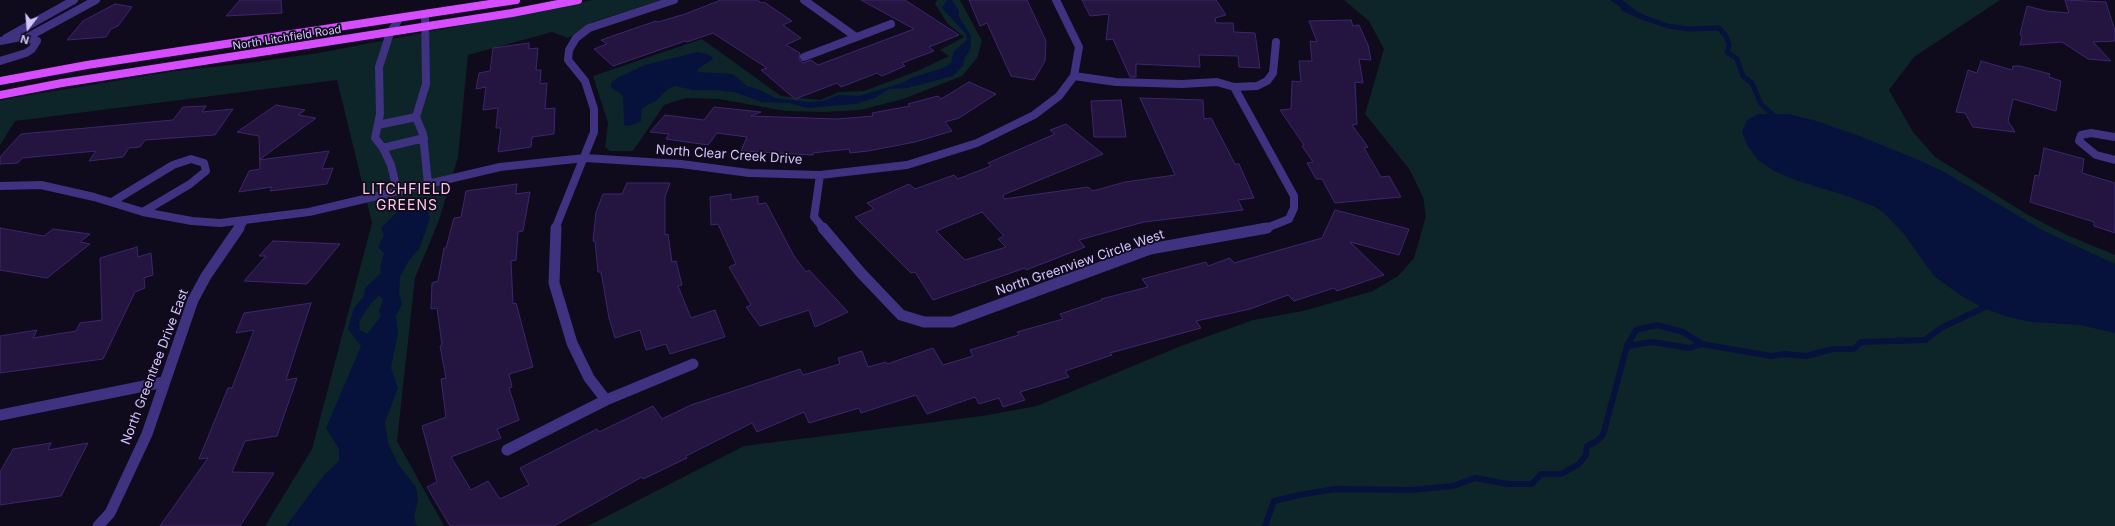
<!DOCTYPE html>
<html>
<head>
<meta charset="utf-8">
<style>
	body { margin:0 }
	#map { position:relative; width:2115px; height:526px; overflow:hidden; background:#100a1d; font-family:Inter,sans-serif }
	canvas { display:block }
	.north { position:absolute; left:8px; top:8px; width:40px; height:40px; -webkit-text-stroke:3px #100a1d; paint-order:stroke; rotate:196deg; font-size:11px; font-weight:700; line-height:16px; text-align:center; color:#d5c6ff }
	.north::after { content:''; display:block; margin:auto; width:14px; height:18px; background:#d5c6ff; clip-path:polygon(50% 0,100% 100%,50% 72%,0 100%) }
</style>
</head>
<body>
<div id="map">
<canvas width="2115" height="526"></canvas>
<div class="north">N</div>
</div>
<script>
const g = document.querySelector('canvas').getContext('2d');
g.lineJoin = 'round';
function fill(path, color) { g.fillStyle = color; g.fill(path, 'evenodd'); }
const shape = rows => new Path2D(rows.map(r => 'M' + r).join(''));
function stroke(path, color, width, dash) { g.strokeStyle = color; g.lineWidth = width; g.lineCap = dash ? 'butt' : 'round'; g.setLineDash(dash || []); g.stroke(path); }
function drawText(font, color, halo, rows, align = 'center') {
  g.font = font + ' Inter,sans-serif'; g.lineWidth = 3.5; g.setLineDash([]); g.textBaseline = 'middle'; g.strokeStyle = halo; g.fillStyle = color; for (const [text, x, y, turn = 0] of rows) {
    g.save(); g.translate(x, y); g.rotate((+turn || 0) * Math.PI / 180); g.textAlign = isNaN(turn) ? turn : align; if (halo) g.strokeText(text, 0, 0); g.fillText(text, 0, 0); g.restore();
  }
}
fill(shape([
	[593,0,661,0,593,22,568,38,552,32,468,55,458,157,439,220,415,278,397,441,444,526,265,526,312,449,372,223,337,80,15,121,0,145,0,100,175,71,248,63,319,53],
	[937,0,960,0,982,41,977,58,962,76,903,99,860,110,823,112,786,111,719,99,686,98,664,105,633,151,610,151,605,147,608,123,593,76,702,39,781,96,820,100,839,92,864,91,920,70,949,56,940,50,964,37,948,24,935,4],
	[1344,0,2000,0,1914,57,1889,90,1913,132,1935,157,2028,215,2067,235,2115,255,2115,526,588,526,744,446,982,416,1037,406,1181,346,1253,320,1303,311,1373,291,1398,276,1414,258,1426,216,1423,197,1410,170,1365,114,1384,49,1369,21]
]), '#0d2528');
fill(shape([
	[947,0,952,0,959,11,959,17,971,36,970,50,964,59,963,66,953,76,907,88,889,89,875,98,855,104,807,108,789,103,762,102,734,92,715,90,690,90,689,89,675,86,668,89,655,102,647,105,642,109,641,121,629,126,624,125,623,96,611,87,611,83,617,78,645,65,698,52,710,55,713,59,698,69,698,72,733,74,747,86,760,90,775,98,808,102,823,101,839,95,859,96,902,83,911,78,943,68,951,63,954,51,967,40,966,34,942,8],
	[1610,0,1622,0,1638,12,1651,18,1645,21,1631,15,1622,11,1620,7],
	[1758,114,1789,114,1813,120,1857,135,1921,161,1946,173,2044,231,2115,264,2115,333,2080,325,2032,322,2008,317,1983,308,1960,295,1934,276,1904,234,1884,213,1875,207,1850,197,1795,180,1774,171,1758,160,1747,145,1742,132,1747,120],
	[419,203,428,204,430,219,419,249,408,262,400,277,399,293,402,304,396,316,398,333,391,368,398,388,385,422,388,443,398,464,416,487,418,500,414,517,417,526,286,526,324,475,339,461,339,449,326,428,361,346,348,329,354,308,364,296,365,288,381,273,380,267,384,253,378,247,384,235,381,228,397,212,406,206],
	[379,296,383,299,379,311,381,316,367,334,360,330,359,322,371,303]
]), '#06123b');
stroke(shape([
	[1642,17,1668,26,1689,29,1719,28,1726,36,1729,45,1727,52,1737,59,1743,76,1752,83,1761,104,1777,119]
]), '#06123b', 5);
stroke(shape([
	[1627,346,1652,342,1689,348,1702,344,1771,356,1785,354,1806,356,1833,349,1854,349,1861,342,1925,340,1941,328,1983,308,1986,301],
	[1265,526,1274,501,1299,495,1335,489,1411,490,1453,486,1475,478,1508,484,1532,484,1541,474,1561,474,1579,464,1586,455,1587,446,1597,441,1603,435,1627,346,1636,330,1657,325,1683,332,1702,344]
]), '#06123b', 6);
const building = shape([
	[240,0,281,0,282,13,226,16,240,0],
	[721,0,757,0,762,3,764,2,792,21,783,25,801,38,786,45,800,53,799,59,803,63,811,60,818,65,914,29,861,0,905,0,959,35,929,47,934,51,902,63,905,66,882,76,877,73,841,87,837,83,795,99,761,70,767,68,713,33,687,42,685,41,613,66,594,49,607,44,601,40,656,21,658,22,685,14,721,0],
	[969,0,1027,0,1046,41,1045,61,1034,80,1011,76,987,23,980,26,969,0],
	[1082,0,1216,0,1226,15,1215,18,1216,23,1233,23,1234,32,1255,33,1260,68,1239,67,1238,56,1199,55,1200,67,1136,64,1136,77,1130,77,1113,39,1106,40,1109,14,1090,16,1082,0],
	[2065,0,2106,2,2115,31,2115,41,2093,42,2111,61,2088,59,2062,42,2020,45,2022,37,2020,34,2027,6,2046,11,2069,13,2065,0],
	[115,4,132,7,118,26,111,29,106,37,67,40,83,21,115,4],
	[1351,20,1353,26,1359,25,1368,45,1371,60,1359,59,1363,83,1355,82,1357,124,1352,125,1368,147,1364,148,1381,177,1389,176,1401,197,1335,203,1322,179,1316,179,1307,163,1313,162,1302,146,1304,145,1280,110,1291,109,1292,81,1301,82,1299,61,1312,61,1310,41,1317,42,1309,21,1351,20],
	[529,43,529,49,538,48,536,70,541,70,540,84,547,83,545,109,555,108,554,134,532,137,531,147,498,152,501,128,496,128,498,108,483,110,486,87,476,89,479,73,490,71,493,48,529,43],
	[1981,61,2012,70,2013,66,2020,66,2050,74,2049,77,2061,81,2056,111,2013,99,2008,121,2015,132,1973,127,1965,113,1956,112,1968,70,1977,73,1981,61],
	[969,82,996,94,959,118,945,122,952,131,915,142,868,151,850,153,849,149,813,153,813,155,741,151,747,137,717,133,708,145,666,139,669,134,650,132,665,115,704,120,714,107,761,112,751,116,837,119,873,116,872,113,910,106,908,104,938,96,941,99,969,82],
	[1140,98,1203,100,1204,119,1211,118,1235,164,1239,164,1254,198,1238,200,1243,210,1144,222,1079,240,1085,247,1026,270,1025,268,933,300,915,272,911,273,855,217,874,209,867,203,909,184,915,189,954,175,958,179,991,166,988,163,1055,134,1050,130,1066,124,1103,154,1003,195,1004,199,1088,187,1093,191,1125,182,1175,175,1140,98],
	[982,212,1004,236,998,239,1006,247,965,260,936,231,982,212],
	[1121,100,1126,137,1094,137,1091,101,1121,100],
	[276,105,305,110,298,115,316,118,259,160,329,151,322,169,333,168,327,184,270,191,272,187,239,192,249,171,260,169,259,136,237,132,276,105],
	[206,106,202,112,233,109,215,135,145,140,140,147,129,148,123,157,89,161,96,151,22,158,18,163,0,164,0,157,21,134,173,120,183,107,206,106],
	[2044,148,2084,159,2082,173,2115,183,2115,233,2094,226,2094,222,2030,202,2035,175,2039,176,2044,148],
	[627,183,670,183,665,197,665,235,668,234,672,262,676,261,682,285,678,286,691,318,715,310,725,337,670,354,666,344,646,350,640,330,615,338,609,318,601,272,598,272,595,241,593,241,596,212,603,194,622,194,627,183],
	[517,184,516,194,530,192,523,231,518,232,516,260,511,261,513,304,516,303,533,367,509,374,512,387,509,388,519,420,497,429,501,438,451,457,471,490,488,481,500,499,529,485,520,468,597,429,599,432,653,406,662,419,691,405,800,369,803,375,840,364,838,358,862,351,868,367,886,362,887,364,933,348,943,365,973,356,970,350,1019,335,1017,332,1063,319,1060,314,1102,300,1101,299,1148,287,1142,279,1206,262,1208,266,1230,258,1234,263,1322,238,1335,210,1409,229,1399,255,1350,242,1384,275,1337,291,1334,288,1294,301,1288,295,1250,309,1196,321,1201,328,1110,353,1112,355,1065,371,1069,377,1020,392,1025,400,1003,407,999,398,979,404,975,397,927,414,916,395,861,413,859,408,809,423,804,412,757,432,752,423,686,456,687,458,643,479,642,477,554,526,450,526,427,487,437,482,422,426,446,417,441,379,446,378,440,346,442,345,437,308,431,309,432,283,438,281,444,248,446,248,454,218,461,217,466,191,517,184],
	[731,194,731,200,758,196,758,204,766,203,794,256,806,272,809,270,848,312,815,327,809,310,760,326,746,307,751,305,729,267,736,264,718,224,711,225,710,197,731,194],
	[0,228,44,236,53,229,90,234,80,242,90,244,47,278,0,270,0,228],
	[273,241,340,244,307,284,244,281,266,256,259,256,273,241],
	[137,247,138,257,151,253,153,275,144,278,145,288,135,292,103,359,0,373,0,336,37,330,33,338,76,331,80,323,102,320,100,258,137,247],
	[311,303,286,380,297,378,277,436,245,441,232,472,274,473,240,526,160,526,208,458,199,459,228,388,232,388,254,330,236,333,244,313,311,303],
	[51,443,48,450,88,443,61,496,0,505,0,472,13,449,51,443]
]);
fill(building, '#23153f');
stroke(building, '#3d266d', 1);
stroke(shape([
	[804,0,856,37],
	[425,15,426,84,416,117,423,134,428,184],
	[28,37,96,0],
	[6,38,74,0],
	[0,41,21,37,37,41,32,49,26,53,0,61],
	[804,57,891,24],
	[1074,76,1116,82,1182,84,1217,82,1234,87,1257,86,1267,81,1273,73,1276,42],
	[1234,87,1294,196,1294,208,1289,219,1264,229],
	[378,125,416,117],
	[2115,137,2091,133,2081,135,2079,141,2096,155,2115,160],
	[383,148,424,138],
	[820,175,814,217,824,229],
	[0,186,41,185,94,197,143,212,192,221,220,223,309,212,500,167,585,158,681,164,749,173,820,175,907,165,977,143,1034,115,1059,96,1074,76,1079,47,1056,0],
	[397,190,391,165,383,148,375,138,380,114,379,67,390,33,399,19],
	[112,202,173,165,191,159,204,163,206,171,190,184,143,212],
	[238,229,244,221],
	[555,229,594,132,594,109,585,81,568,60,569,50,576,38,589,28,674,0]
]), '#3f3280', 8);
stroke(shape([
	[556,228,554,283,572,343,589,378,606,400],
	[823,228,861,273,901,315,924,322,952,322,1150,249,1267,228],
	[0,415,164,382],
	[507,450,606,400,693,364],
	[98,526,110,513,147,434,193,300,206,276,239,228]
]), '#3f3280', 11);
stroke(shape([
	[0,81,87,65,516,0],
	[0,95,62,83,512,13,578,0]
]), '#d54dff', 8);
drawText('11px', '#d5c6ff', '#100a1d', [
	["North Litchfield Road",287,38,-9]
]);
drawText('13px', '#d5c6ff', '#100a1d', [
	["North Clear Creek Drive",729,155,4],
	["North Greenview Circle West",1080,263,-19],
	["North Greentree Drive East",155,367,-69]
]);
g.letterSpacing = '1px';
drawText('14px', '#ffc8e4', '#100a1d', [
	["LITCHFIELD",407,190],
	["GREENS",407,206]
]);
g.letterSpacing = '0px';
</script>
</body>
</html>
